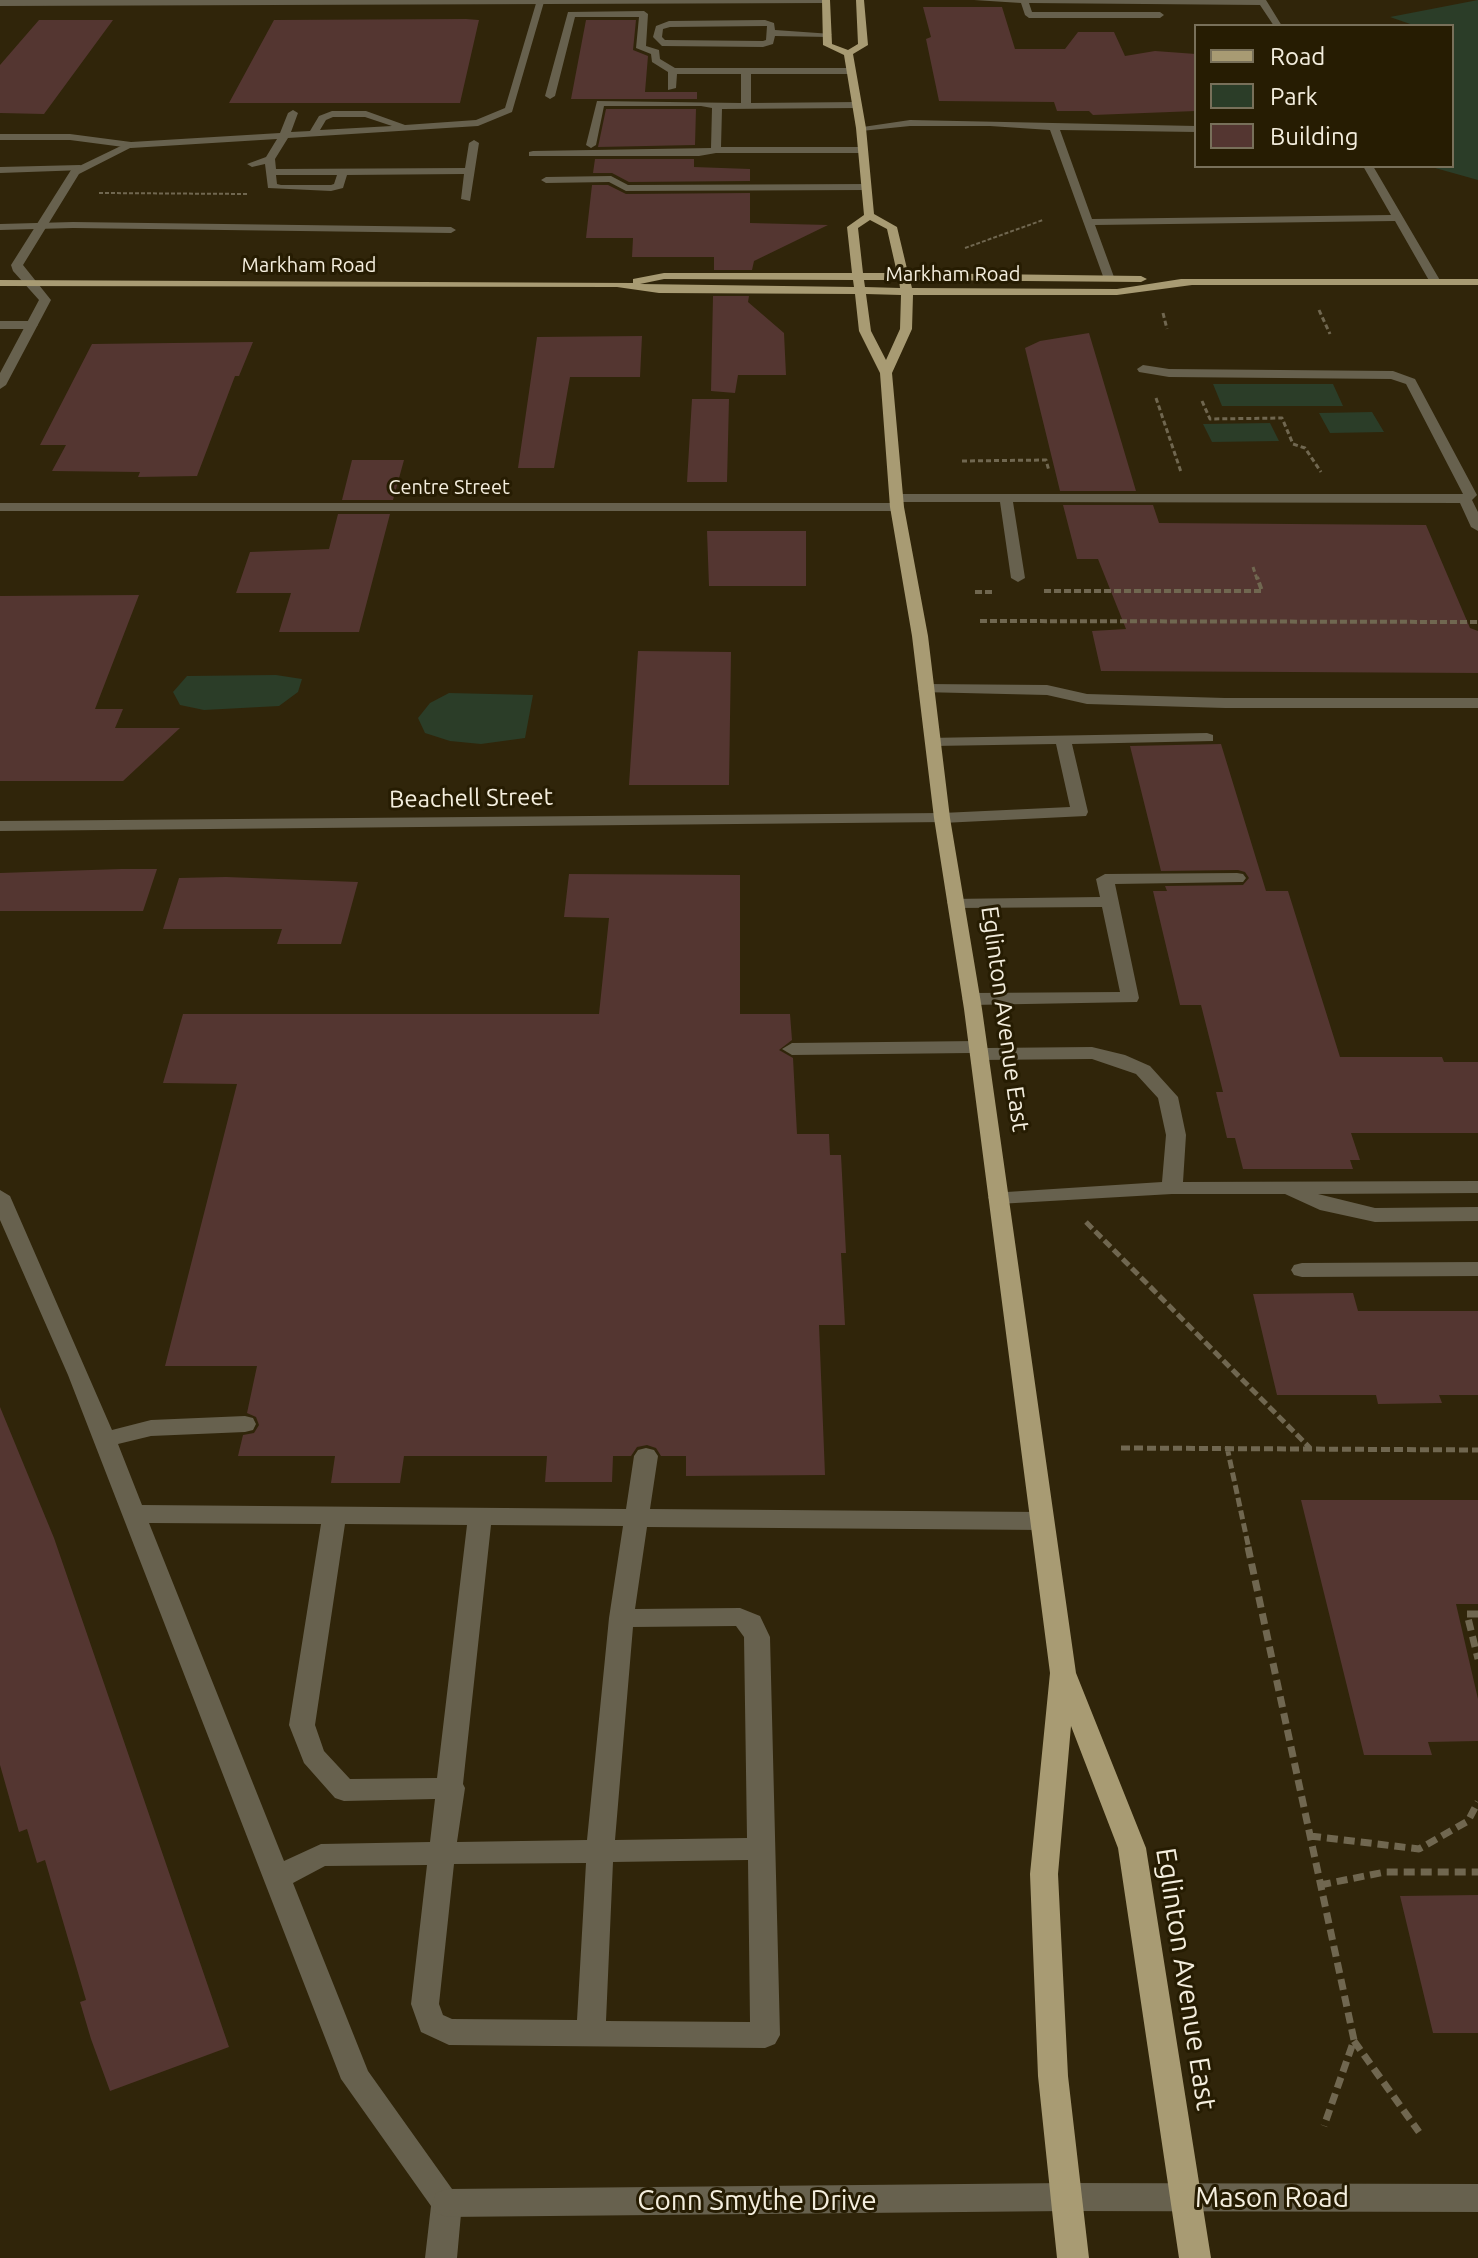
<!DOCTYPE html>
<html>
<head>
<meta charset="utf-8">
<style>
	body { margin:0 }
	#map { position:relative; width:1478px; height:2258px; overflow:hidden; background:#30250a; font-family:Ubuntu,sans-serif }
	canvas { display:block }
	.legend { position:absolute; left:1194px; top:24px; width:260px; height:144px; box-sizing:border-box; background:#261c02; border:2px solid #78705a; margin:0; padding:10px 14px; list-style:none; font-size:24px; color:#f4eede }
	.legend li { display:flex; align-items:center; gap:16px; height:40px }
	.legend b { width:40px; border:2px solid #78705a }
</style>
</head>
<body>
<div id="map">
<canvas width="1478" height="2258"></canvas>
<ul class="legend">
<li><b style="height:10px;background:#a89b73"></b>Road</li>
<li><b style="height:22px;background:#2b3d28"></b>Park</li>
<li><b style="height:22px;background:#543631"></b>Building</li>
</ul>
</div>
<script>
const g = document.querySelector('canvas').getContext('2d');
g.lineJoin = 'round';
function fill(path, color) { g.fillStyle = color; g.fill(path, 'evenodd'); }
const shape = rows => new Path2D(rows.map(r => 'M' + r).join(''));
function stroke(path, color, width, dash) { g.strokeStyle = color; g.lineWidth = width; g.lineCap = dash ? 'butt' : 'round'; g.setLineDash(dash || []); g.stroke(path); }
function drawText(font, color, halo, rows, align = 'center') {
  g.font = font + ' Ubuntu,sans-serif'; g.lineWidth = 6; g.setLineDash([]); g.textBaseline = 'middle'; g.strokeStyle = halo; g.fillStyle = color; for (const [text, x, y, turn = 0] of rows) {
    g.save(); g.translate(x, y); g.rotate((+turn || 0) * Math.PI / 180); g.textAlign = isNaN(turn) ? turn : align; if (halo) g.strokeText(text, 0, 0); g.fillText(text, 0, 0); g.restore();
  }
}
fill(shape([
	[1478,0,1478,180,1428,166,1452,166,1452,26,1416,26,1390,17],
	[1213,384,1333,384,1343,406,1222,406],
	[1372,412,1384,432,1330,433,1319,413],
	[1270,423,1279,441,1212,442,1203,424],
	[276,675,302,679,298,692,279,706,204,710,180,705,173,692,187,676],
	[449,693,533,695,525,738,481,744,450,741,425,733,418,718,430,703]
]), '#2b3d28');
fill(shape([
	[923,7,1002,7,1015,49,1065,49,1078,32,1114,32,1125,56,1155,51,1196,54,1196,111,1093,115,1089,111,1057,111,1054,102,939,101,926,39,931,37],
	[39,20,113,20,44,114,0,113,0,65],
	[274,20,466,19,479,20,460,103,229,103],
	[586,20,636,20,633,50,648,56,645,92,697,92,697,99,571,99],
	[606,109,696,109,695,145,598,147],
	[595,159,694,159,694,167,750,169,750,181,629,182,612,173,593,173],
	[592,185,608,185,626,194,750,193,750,223,828,225,754,261,752,270,714,270,714,257,632,257,633,238,586,238],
	[713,296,749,296,748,302,784,333,786,375,738,375,735,393,711,391],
	[1089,333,1136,491,1060,491,1025,348,1040,341],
	[642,336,640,377,570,377,554,468,518,468,537,337],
	[253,342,239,376,235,376,197,476,138,477,140,472,52,471,66,445,40,445,92,344],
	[692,399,729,399,727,482,687,482],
	[352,460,404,460,393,500,342,500],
	[1063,505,1153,505,1159,523,1426,525,1470,628,1478,631,1478,673,1101,671,1092,631,1126,629,1098,559,1077,559],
	[338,514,390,514,359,632,279,632,291,593,236,593,250,552,329,549],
	[707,531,806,531,806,586,709,586],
	[139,595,95,709,123,709,115,728,180,728,123,781,0,781,0,596],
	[638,651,731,652,729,785,629,785],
	[1221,744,1266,891,1288,891,1340,1057,1442,1057,1444,1062,1478,1062,1478,1133,1351,1133,1360,1160,1350,1160,1353,1169,1243,1169,1235,1138,1227,1138,1216,1092,1223,1092,1201,1005,1180,1005,1153,891,1167,891,1165,886,1243,885,1249,878,1245,872,1238,870,1161,871,1130,746],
	[121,869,157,869,143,911,0,911,0,873],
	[569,874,740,875,740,1014,790,1014,792,1040,779,1050,793,1058,797,1134,829,1134,830,1155,841,1155,846,1253,841,1253,845,1325,819,1325,825,1475,686,1476,686,1456,661,1456,656,1448,647,1445,637,1447,631,1456,613,1456,612,1482,545,1482,547,1456,404,1456,400,1483,331,1483,335,1456,238,1456,243,1435,254,1433,259,1425,256,1417,247,1413,257,1366,165,1366,237,1084,163,1083,183,1014,599,1014,609,918,564,917],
	[226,877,358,882,341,944,277,944,282,929,163,929,179,878],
	[1353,1293,1358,1311,1478,1311,1478,1395,1439,1395,1442,1403,1378,1404,1376,1395,1277,1395,1253,1294],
	[0,1407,54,1538,229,2047,110,2091,91,2039,80,2002,86,2000,45,1860,37,1863,27,1829,19,1832,0,1765],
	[1301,1500,1478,1500,1478,1604,1456,1604,1478,1699,1478,1741,1428,1742,1432,1755,1364,1755],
	[1478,1895,1478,2033,1433,2033,1400,1896]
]), '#543631');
stroke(shape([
	[99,193,249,194],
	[965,248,1043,220]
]), '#706750', 2, [4, 2]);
stroke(shape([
	[1319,310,1330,334],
	[1163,313,1167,329],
	[1156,398,1181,472],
	[1202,401,1210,419,1282,418,1293,444,1305,448,1321,472],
	[962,461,1046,460,1049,471],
	[1253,567,1257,579]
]), '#706750', 3, [5, 3]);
stroke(shape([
	[1044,591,1262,591,1257,577],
	[975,592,994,592],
	[980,621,1478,622]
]), '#706750', 4, [7, 3]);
stroke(shape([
	[1086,1222,1310,1448],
	[1227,1447,1249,1549],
	[1121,1448,1478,1450]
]), '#706750', 5, [9, 4]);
stroke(shape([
	[1248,1547,1354,2040,1324,2126],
	[1478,1614,1467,1614,1478,1659],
	[1310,1836,1419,1849,1468,1821,1478,1802],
	[1320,1885,1385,1872,1478,1872],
	[1354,2041,1419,2132]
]), '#706750', 7, [11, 6]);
fill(shape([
	[537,0,544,2,512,112,478,126,288,138,275,159,276,169,465,168,469,143,474,140,479,143,470,201,461,199,464,174,347,175,343,188,331,191,268,188,265,164,252,167,247,164,266,157,277,139,131,148,70,140,0,140,0,134,70,134,131,142,280,133,288,113,293,110,298,113,291,132,310,131,319,116,332,111,366,111,405,125,476,120,505,108,537,0],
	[333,117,365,117,392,126,320,130,326,120,333,117],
	[276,175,337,175,334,184,331,185,281,185,277,184,276,175],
	[974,0,1266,0,1282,26,1274,26,1260,5,1029,3,1032,12,1160,12,1164,15,1160,18,1029,18,1025,15,1021,3,974,0],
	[644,11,648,14,646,46,659,50,660,59,675,68,851,68,856,71,851,74,751,74,751,103,857,102,862,105,857,108,722,109,721,147,863,147,868,150,863,153,716,153,699,156,529,156,529,152,533,151,711,148,712,108,701,106,604,106,596,145,591,148,586,145,597,101,741,103,741,74,677,74,676,88,668,90,668,72,652,62,651,54,636,48,639,17,575,17,555,96,550,99,545,96,568,12,644,11],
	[765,20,774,23,775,30,832,34,828,37,775,36,773,44,763,47,662,46,653,37,656,26,669,21,765,20],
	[767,26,766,40,763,41,665,40,662,37,663,29,670,27,767,26],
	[910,120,1196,126,1196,132,1060,130,1092,219,1391,215,1363,166,1373,166,1441,282,1431,284,1395,221,1095,225,1114,277,1104,279,1050,130,990,126,910,126,861,131,856,128,910,120],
	[80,165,85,168,84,170,0,173,0,167,80,165],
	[611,176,628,185,866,184,871,187,866,190,626,191,609,182,546,183,541,180,546,177,611,176],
	[73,222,451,227,456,230,451,233,73,228,0,230,0,224,73,222],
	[0,321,32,321,38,325,32,329,0,329,0,321],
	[1143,365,1169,369,1393,371,1415,379,1477,495,1472,500,1478,512,1478,531,1471,527,1460,503,1013,502,1025,578,1018,582,1011,578,1000,502,897,502,890,498,897,494,1463,494,1406,384,1391,379,1169,377,1139,372,1137,369,1143,365],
	[926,684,1047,685,1087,694,1225,698,1478,698,1478,708,1225,708,1087,704,1047,695,921,692,918,689,926,684],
	[1207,733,1213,735,1213,741,1072,744,1088,812,1086,816,942,823,934,818,942,813,1070,807,1056,744,933,746,925,741,927,738,1207,733],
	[1237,873,1243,874,1246,878,1243,882,1115,884,1139,998,1137,1002,971,1005,962,999,971,993,1120,992,1102,907,956,908,947,903,950,899,1100,897,1096,879,1105,874,1237,873],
	[978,1041,985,1043,987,1048,1092,1047,1125,1055,1150,1066,1178,1097,1186,1135,1183,1182,1478,1181,1478,1193,1318,1194,1375,1208,1478,1207,1478,1221,1375,1222,1320,1210,1285,1194,1172,1194,998,1204,988,1198,991,1193,1162,1182,1166,1135,1158,1098,1136,1074,1092,1059,979,1060,972,1058,970,1053,792,1055,782,1049,792,1043,978,1041],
	[0,1190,10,1196,112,1430,151,1420,245,1416,253,1418,256,1424,253,1430,245,1432,151,1436,118,1444,142,1505,626,1509,634,1456,638,1450,646,1448,654,1450,658,1456,650,1509,1042,1512,1050,1515,1054,1521,1050,1527,1042,1530,647,1527,635,1609,740,1608,760,1616,770,1637,780,2035,775,2044,765,2048,449,2045,421,2032,411,2004,427,1865,325,1866,293,1883,368,2071,462,2203,457,2258,425,2258,431,2206,341,2079,68,1375,0,1220,0,1190],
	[149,1523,321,1524,289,1725,304,1763,335,1798,344,1801,435,1799,430,1842,321,1844,284,1861,149,1523],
	[345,1524,467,1525,437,1778,350,1779,324,1751,315,1725,345,1524],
	[491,1525,623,1526,609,1618,587,1840,457,1842,465,1788,463,1784,491,1525],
	[736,1626,744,1637,747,1838,615,1840,633,1627,736,1626],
	[748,1860,750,2022,606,2021,613,1862,748,1860],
	[586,1863,577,2020,452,2019,443,2015,439,2004,454,1864,586,1863],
	[1478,1262,1478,1276,1302,1277,1294,1275,1291,1270,1294,1265,1302,1263,1478,1262]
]), '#67614e');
fill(shape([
	[0,0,830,0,826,3,0,6,0,0],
	[127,143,136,145,79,174,23,265,51,300,6,385,0,389,0,373,39,300,13,271,11,265,71,170,127,143],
	[0,503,897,503,904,507,897,511,0,511,0,503],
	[942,813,948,814,950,818,948,822,0,831,0,821,942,813],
	[1067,2183,1478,2184,1478,2212,1067,2211,447,2217,436,2213,432,2203,436,2193,447,2189,1067,2183]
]), '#67614e');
fill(shape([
	[822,0,830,0,832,44,848,50,858,44,856,0,864,0,868,45,853,54,866,128,874,214,897,227,908,273,1141,276,1147,279,1141,282,910,280,912,288,1117,289,1181,279,1478,279,1478,285,1192,285,1117,295,913,295,912,329,892,373,904,507,928,636,950,818,982,1009,1076,1673,1146,1848,1211,2258,1179,2258,1118,1848,1071,1726,1058,1874,1068,2076,1089,2258,1057,2258,1038,2076,1030,1874,1050,1673,964,1009,934,818,912,636,890,507,880,373,859,331,855,294,659,293,617,287,0,286,0,280,633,283,633,279,664,273,852,273,847,227,864,215,856,128,844,55,823,45,822,0],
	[870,220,887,229,897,273,863,273,858,228,870,220],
	[664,279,853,280,854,287,640,284,664,279],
	[864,280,899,280,900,288,865,287,864,280],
	[866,294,901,295,900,329,886,360,871,331,866,294]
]), '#a89b73');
drawText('20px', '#f4eede', '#261c02', [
	["Markham Road",309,265],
	["Markham Road",953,274],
	["Centre Street",449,487]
]);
drawText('24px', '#f4eede', '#261c02', [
	["Beachell Street",471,798,-1],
	["Eglinton Avenue East",1005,1019,82]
]);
drawText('28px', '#f4eede', '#261c02', [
	["Eglinton Avenue East",1186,1979,81],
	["Mason Road",1272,2198],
	["Conn Smythe Drive",757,2201]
]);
</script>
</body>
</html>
